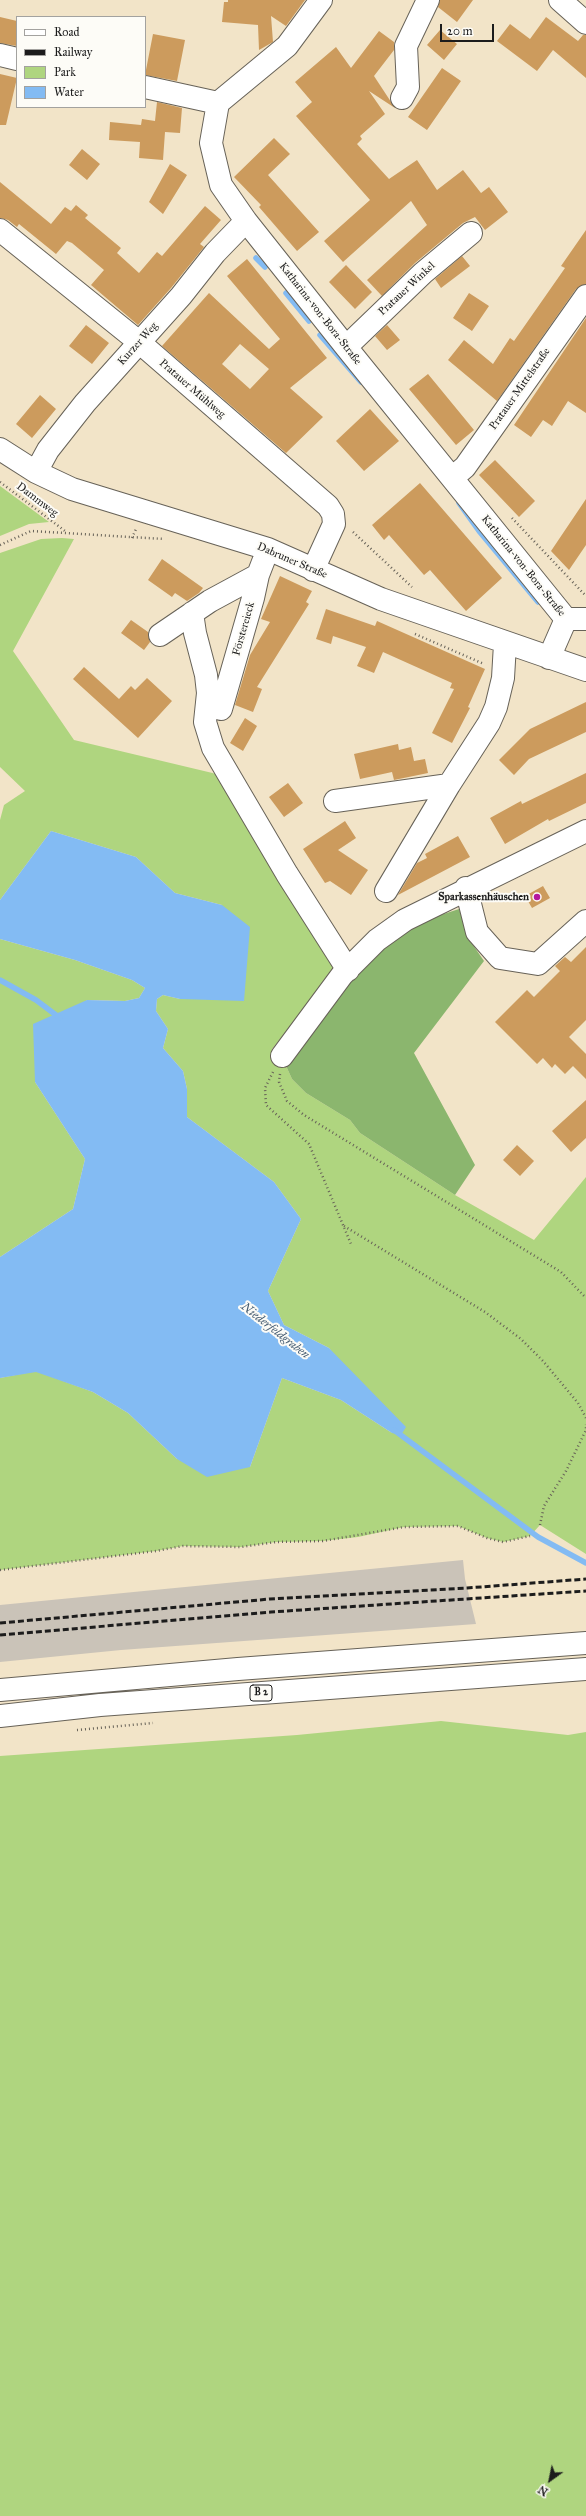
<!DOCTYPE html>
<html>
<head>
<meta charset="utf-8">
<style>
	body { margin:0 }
	#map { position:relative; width:586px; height:2516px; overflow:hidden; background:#f2e4c8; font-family:"IM FELL Great Primer",serif }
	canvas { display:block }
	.legend { position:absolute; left:16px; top:16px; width:130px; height:92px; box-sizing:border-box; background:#fdfcf7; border:1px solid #a3a29f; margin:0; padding:5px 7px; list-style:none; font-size:12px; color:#1c1c1c }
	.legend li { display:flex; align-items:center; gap:8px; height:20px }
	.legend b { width:20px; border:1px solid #a3a29f }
	.north { position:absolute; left:530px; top:2460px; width:40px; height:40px; -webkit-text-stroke:3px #fdfcf7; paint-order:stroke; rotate:213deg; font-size:11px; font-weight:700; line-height:16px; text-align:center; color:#1c1c1c }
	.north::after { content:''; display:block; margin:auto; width:14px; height:18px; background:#1c1c1c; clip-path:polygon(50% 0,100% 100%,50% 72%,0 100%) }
	.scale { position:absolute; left:440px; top:24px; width:54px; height:18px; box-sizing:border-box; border:2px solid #1c1c1c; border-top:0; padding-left:5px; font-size:12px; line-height:14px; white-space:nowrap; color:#1c1c1c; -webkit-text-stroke:3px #fdfcf7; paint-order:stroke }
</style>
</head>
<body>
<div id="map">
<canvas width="586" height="2516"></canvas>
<ul class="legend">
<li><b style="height:5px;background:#fff"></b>Road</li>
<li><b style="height:5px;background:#1c1c1c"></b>Railway</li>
<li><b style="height:11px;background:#afd57f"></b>Park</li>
<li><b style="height:11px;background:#83bbf3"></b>Water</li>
</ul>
<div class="north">N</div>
<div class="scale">20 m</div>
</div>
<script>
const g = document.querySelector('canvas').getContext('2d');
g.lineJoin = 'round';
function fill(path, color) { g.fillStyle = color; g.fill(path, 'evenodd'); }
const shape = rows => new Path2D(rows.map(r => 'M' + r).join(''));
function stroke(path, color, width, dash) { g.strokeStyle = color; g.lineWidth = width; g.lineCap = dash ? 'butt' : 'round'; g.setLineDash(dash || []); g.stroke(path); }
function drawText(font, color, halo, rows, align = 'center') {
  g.font = font + ' "IM FELL Great Primer",serif'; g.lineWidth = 4; g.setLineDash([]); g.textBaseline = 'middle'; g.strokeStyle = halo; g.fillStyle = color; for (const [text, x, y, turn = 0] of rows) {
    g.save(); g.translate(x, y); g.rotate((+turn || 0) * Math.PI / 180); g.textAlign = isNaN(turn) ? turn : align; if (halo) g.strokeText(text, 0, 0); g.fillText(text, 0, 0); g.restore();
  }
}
fill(shape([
	[463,1560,465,1579,476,1624,121,1650,0,1662,0,1605]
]), '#cac3b8');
fill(shape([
	[0,486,49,522,29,524,0,536],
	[62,538,74,539,13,651,74,740,225,776,339,966,272,1049,287,1068,292,1079,306,1093,350,1120,360,1133,455,1195,534,1240,586,1177,586,1554,540,1525,530,1536,503,1542,487,1538,458,1526,404,1527,358,1537,323,1541,276,1542,241,1547,183,1546,156,1551,0,1570,0,1378,36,1371,93,1392,128,1413,177,1459,250,1467,282,1378,341,1400,392,1433,329,1348,284,1325,268,1291,301,1219,274,1182,187,1117,187,1089,183,1071,163,1048,168,1029,156,1011,157,999,163,995,180,999,222,905,175,893,136,857,51,831,0,900,0,820,4,805,25,791,0,767,0,553,41,539],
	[0,939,75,960,132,980,145,988,139,998,125,1001,87,1000,35,1082,85,1159,73,1209,0,1257],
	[441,1721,568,1735,586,1732,586,2516,0,2516,0,1756,297,1735]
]), '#afd57f');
fill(shape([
	[459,909,471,942,484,961,414,1053,475,1165,455,1195,360,1133,350,1120,306,1093,292,1079,287,1068,287,1060,347,979,413,924]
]), '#8bb66e');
fill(shape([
	[51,831,136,857,175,893,222,905,250,927,244,1001,180,999,163,995,157,999,156,1011,168,1029,163,1048,183,1071,187,1089,187,1117,274,1182,301,1219,268,1291,284,1325,329,1348,406,1427,401,1435,392,1433,341,1400,282,1378,250,1467,207,1477,177,1459,128,1413,93,1392,36,1372,0,1378,0,1257,73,1209,85,1159,35,1082,33,1024,87,1000,125,1001,139,998,145,988,132,980,75,960,0,939,0,900]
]), '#83bbf3');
stroke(shape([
	[256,258,265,267],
	[286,293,309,321],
	[320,335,361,382],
	[459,503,479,531,538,602],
	[0,980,36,1000,60,1018],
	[394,1430,538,1537,586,1563]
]), '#83bbf3', 5.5);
fill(shape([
	[228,0,305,0,286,26,271,16,273,42,259,50,258,25,222,22,224,2,228,2],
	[440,0,473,0,457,22,438,7],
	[0,17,17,21,17,46,0,43],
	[546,17,578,41,583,35,586,35,586,78,553,50,537,71,497,41,510,24,530,39],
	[440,30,457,44,444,60,427,45],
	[379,31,394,42,394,50,374,76,395,108,369,91,385,114,360,136,362,139,357,144,389,179,417,160,437,190,463,170,481,193,489,187,508,212,485,230,475,217,463,223,415,263,382,296,367,280,427,225,411,201,343,262,324,241,370,200,296,116,312,102,295,82,336,47,351,68],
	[153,34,185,40,177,81,145,75],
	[442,68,461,81,427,130,408,117],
	[0,74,17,78,6,125,0,125],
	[157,102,182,108,180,133,165,132,163,160,139,158,140,142,109,140,110,122,141,125,142,119,155,121],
	[274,138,290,154,268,175,319,232,297,251,259,207,261,205,234,177],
	[82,149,100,164,87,180,69,165],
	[170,164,187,175,163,214,149,202],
	[0,182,51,224,65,207,71,211,76,205,88,215,85,218,121,248,117,253,139,273,157,252,162,256,205,206,221,220,200,244,204,247,171,288,138,325,91,285,104,270,72,243,67,241,56,254,19,224,17,227,8,220,0,218],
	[586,230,586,284,576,289,497,401,448,360,464,340,493,364,510,338,514,341,565,268,561,266],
	[462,256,470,266,441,288,435,279],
	[247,259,327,358,290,388,323,417,286,453,162,346,209,293,269,349,280,339,227,276],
	[240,344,269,369,250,389,222,364],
	[346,265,372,292,355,309,329,282],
	[469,293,489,306,472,331,453,318],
	[586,318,586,413,568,401,552,426,543,420,531,437,514,425],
	[86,325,109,343,92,364,69,346],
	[387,325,400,340,387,350,375,336],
	[428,374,474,430,456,445,409,389],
	[40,395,56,409,32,438,16,424],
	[370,409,399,441,364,471,336,441],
	[495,460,535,501,519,517,479,475],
	[420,483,502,578,466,611,430,570,424,575,389,535,384,540,372,525],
	[586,499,586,545,569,570,551,551],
	[162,559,203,588,199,593,187,601,175,593,172,597,148,580],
	[280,576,312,591,306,602,309,604,257,687,262,689,253,712,235,705,250,655,270,622,261,619],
	[326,609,375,626,377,621,485,669,468,707,470,708,452,743,432,733,454,689,450,688,452,683,383,652,374,673,357,666,366,647,333,636,331,644,316,639],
	[131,620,148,632,150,642,144,650,121,633],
	[84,667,119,699,131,686,135,690,147,678,172,701,138,738,73,679],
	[586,702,586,732,529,759,514,775,499,760,530,729],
	[245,718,257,726,243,751,230,743],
	[398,744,399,750,411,747,414,761,425,759,428,773,394,780,392,772,360,779,354,754],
	[586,773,586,803,549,821,548,819,505,844,490,818,521,801,522,804],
	[288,783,303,803,284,817,269,797],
	[345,821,356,838,338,850,368,870,351,895,330,881,325,883,303,849],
	[458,836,470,857,398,895,417,863,427,858,425,854],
	[543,886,550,898,532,908,525,896],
	[586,947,586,1020,569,1037,586,1054,586,1079,573,1066,565,1074,555,1064,552,1068,543,1058,537,1064,495,1022,527,990,534,997,560,971,555,966,565,957,571,962],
	[586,1100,586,1138,571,1152,552,1131],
	[517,1145,534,1161,520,1176,503,1160]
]), '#cc9b5d');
const minor = shape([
	[321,0,287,46,218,103,211,143,221,185,246,221,346,347,566,619],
	[560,0,586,23],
	[0,55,17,59],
	[145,87,218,103],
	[402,98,408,87,406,46,428,0],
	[0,230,139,342,328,506,333,514,334,524,313,570],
	[346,347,423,273,471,233],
	[0,449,36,472,72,489,268,549,381,599,586,670],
	[36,472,48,450,85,403,181,296,215,253,246,221],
	[452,478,465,467,586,296],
	[192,613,195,633,206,675,208,693,205,722,213,748,287,874,348,970],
	[566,619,586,619],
	[160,635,210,601,258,575],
	[549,658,566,619],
	[221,709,253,598,258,575,268,549],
	[335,801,449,785],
	[466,888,477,932,500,958,538,964,586,921],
	[386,891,449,785,489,723,496,707,503,678,505,644],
	[282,1056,342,975,377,940,405,920,586,831]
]);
const major = shape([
	[0,1690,238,1669,586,1643],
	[0,1716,100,1705,586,1669]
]);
stroke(minor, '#676258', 24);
stroke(major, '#676258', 24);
stroke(shape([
	[0,482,65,531],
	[512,518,586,596],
	[353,532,412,587],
	[132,538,136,529],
	[0,545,31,531,164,539],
	[415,634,484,664],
	[273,1072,265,1088,266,1105,309,1144,351,1244],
	[280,1074,279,1082,287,1101,304,1115,561,1272,586,1298],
	[344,1226,485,1312,521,1339,543,1361,578,1403,586,1418],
	[540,1525,544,1506,566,1471,586,1430,586,1424],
	[0,1570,156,1551,183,1546,241,1547,276,1542,323,1541,404,1527,458,1526,487,1538,503,1542,530,1536],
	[77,1730,153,1723]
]), '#676258', 2.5, [1, 3]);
stroke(minor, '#fff', 22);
stroke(major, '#fff', 22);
stroke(shape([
	[0,1623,270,1599,467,1588,586,1579],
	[0,1635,271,1612,586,1591]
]), '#1c1c1c', 3, [6, 3]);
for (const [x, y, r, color] of [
	[537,897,4,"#b5179e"]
]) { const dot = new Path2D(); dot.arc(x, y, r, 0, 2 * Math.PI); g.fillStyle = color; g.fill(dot); stroke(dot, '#fdfcf7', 1.5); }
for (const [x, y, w] of [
	[261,1693,22]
]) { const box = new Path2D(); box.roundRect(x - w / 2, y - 8, w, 16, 3); g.fillStyle = '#fdfcf7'; g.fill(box); stroke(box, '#1c1c1c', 1); }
drawText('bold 10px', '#1c1c1c', null, [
	["B 2",261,1693]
]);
drawText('11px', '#1c1c1c', '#fdfcf7', [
	["Pratauer Winkel",407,289,-43],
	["Katharina-von-Bora-Straße",320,314,52],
	["Kurzer Weg",138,344,-48],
	["Pratauer Mühlweg",192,389,41],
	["Pratauer Mittelstraße",520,389,-55],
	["Dammweg",37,500,37],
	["Dabruner Straße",292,561,23],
	["Katharina-von-Bora-Straße",523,566,51],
	["Förstereieck",244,629,-74]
]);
drawText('bold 11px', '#1c1c1c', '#fdfcf7', [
	["Sparkassenhäuschen",529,897]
], 'right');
drawText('italic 12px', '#455c72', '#fdfcf7', [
	["Niederfeldgraben",275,1331,38]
]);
</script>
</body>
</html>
